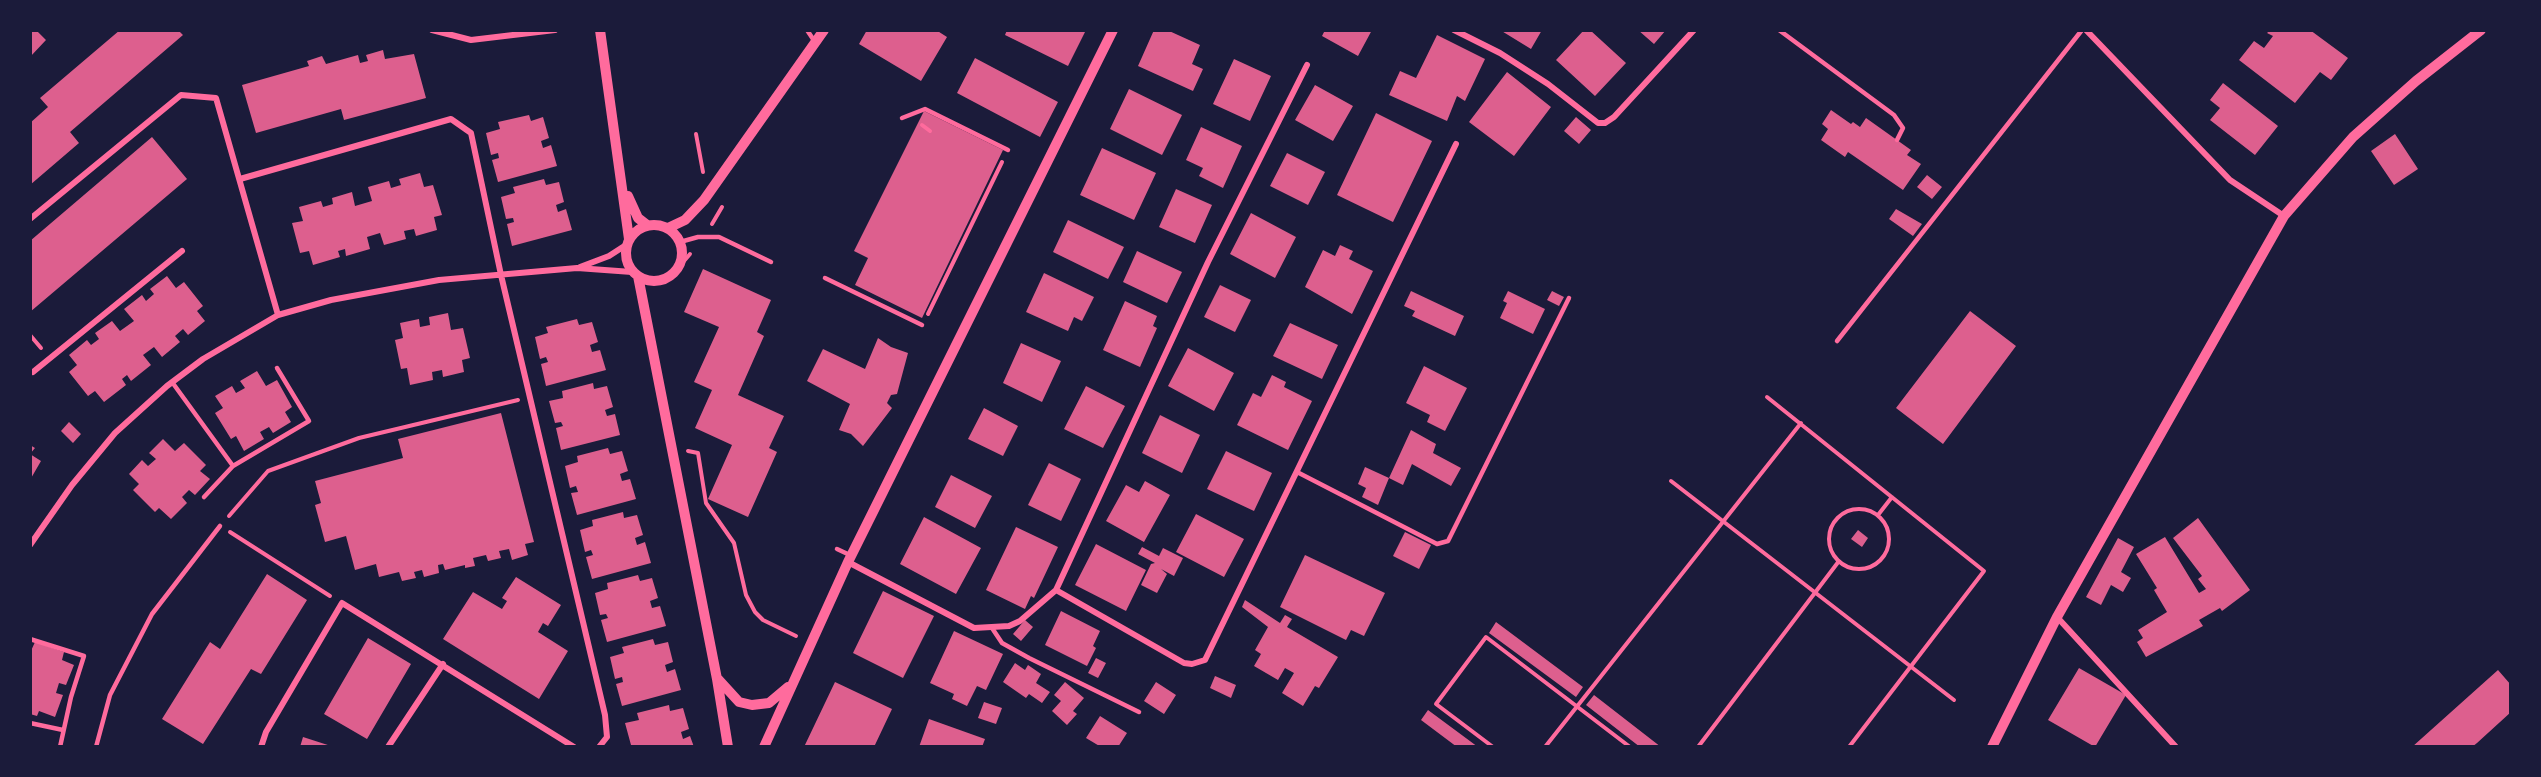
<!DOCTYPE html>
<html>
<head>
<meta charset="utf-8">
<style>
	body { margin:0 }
	#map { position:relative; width:2541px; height:777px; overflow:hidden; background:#1b1b3a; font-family:"Archivo Narrow",sans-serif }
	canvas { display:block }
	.frame { position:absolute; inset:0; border:32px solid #1b1b3a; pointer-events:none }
</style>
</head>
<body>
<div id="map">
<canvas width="2541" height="777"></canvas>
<div class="frame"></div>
</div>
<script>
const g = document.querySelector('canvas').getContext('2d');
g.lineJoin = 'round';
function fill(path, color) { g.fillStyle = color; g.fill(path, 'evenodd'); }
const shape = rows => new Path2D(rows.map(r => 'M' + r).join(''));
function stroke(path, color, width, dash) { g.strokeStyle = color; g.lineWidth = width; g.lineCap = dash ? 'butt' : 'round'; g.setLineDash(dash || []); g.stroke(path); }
fill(shape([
	[30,30,36,30,46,40,30,57],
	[120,30,178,30,183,35,70,132,79,143,30,185,30,123,48,107,40,98],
	[867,30,936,30,947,37,921,81,859,44],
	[1007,30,1086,30,1068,66,1005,35],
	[1154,30,1167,30,1200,45,1192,64,1203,69,1193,91,1138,66],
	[1325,30,1372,30,1358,56,1322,36],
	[1500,30,1542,30,1531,49],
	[1584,30,1590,30,1626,63,1595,96,1556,60],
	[1638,30,1666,30,1654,44],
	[2270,30,2310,30,2348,58,2331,80,2320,72,2295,103,2239,60,2254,41,2264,48,2273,36,2267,33],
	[1437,35,1485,59,1465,101,1457,96,1447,121,1389,95,1400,71,1416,78],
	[383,50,385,59,414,54,426,98,344,120,341,109,256,133,242,85,309,66,307,61,322,56,326,64,358,55,360,63,368,61,366,55],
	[975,58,1058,102,1040,137,957,93],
	[1234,59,1271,76,1250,121,1213,104],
	[1507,72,1551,107,1514,156,1469,122],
	[2223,83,2278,126,2255,155,2210,120,2220,108,2210,100],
	[1315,85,1353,106,1333,141,1295,120],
	[1129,89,1182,115,1162,155,1110,129],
	[1831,110,1851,124,1853,122,1860,127,1866,118,1911,150,1907,155,1921,164,1903,190,1848,152,1845,157,1821,140,1828,129,1822,124],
	[924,111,1003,150,922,318,855,285,868,258,854,251],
	[1376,113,1432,141,1393,222,1337,195],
	[529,115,531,121,543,117,549,138,541,141,543,148,551,145,557,166,498,182,492,160,499,158,498,153,491,155,486,133,500,129,498,122],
	[1576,117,1591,130,1579,144,1564,131],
	[1201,127,1242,146,1223,188,1199,176,1203,168,1186,160],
	[2395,134,2418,169,2394,185,2371,151],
	[152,137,187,179,30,312,30,241],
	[1102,148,1156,173,1134,220,1080,195],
	[1287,153,1325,172,1308,205,1270,186],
	[420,173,424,187,433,185,442,215,434,217,437,230,416,236,414,229,404,231,406,239,384,245,380,233,367,237,370,249,346,256,345,249,338,251,340,257,313,265,309,251,300,253,292,223,303,221,299,207,321,201,323,207,333,204,332,198,352,192,355,206,372,201,368,187,389,181,391,188,401,185,399,179],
	[1927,175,1942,187,1932,199,1917,187],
	[544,179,546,185,559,182,564,202,556,205,558,212,566,209,572,230,512,246,507,224,514,222,513,218,506,219,501,197,515,193,513,187],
	[1176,189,1212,205,1195,243,1159,227],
	[1896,209,1922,224,1913,236,1889,219],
	[1251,213,1296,237,1275,278,1230,254],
	[1068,220,1124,247,1108,279,1053,252],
	[1340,245,1353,251,1349,259,1373,271,1352,314,1305,287,1323,250,1335,256],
	[1137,251,1182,272,1167,303,1123,282],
	[703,269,771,300,757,332,764,336,738,395,784,416,769,448,777,452,748,517,708,499,732,445,695,428,712,390,694,382,719,327,684,312],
	[1044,273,1094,297,1082,321,1074,317,1068,331,1026,312],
	[167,276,176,288,184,282,203,306,197,311,205,321,188,335,183,329,175,336,180,342,162,357,154,347,143,355,151,365,131,381,127,375,122,379,126,385,104,402,95,391,88,396,69,372,77,365,69,355,87,340,91,345,99,339,95,333,112,321,120,331,134,321,124,309,142,295,146,301,154,294,150,289],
	[1220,285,1251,300,1235,332,1204,317],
	[1411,291,1464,316,1455,336,1412,316,1415,311,1404,306],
	[1508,291,1545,309,1533,334,1500,318,1507,303,1503,301],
	[1552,291,1564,297,1559,306,1547,300],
	[1125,301,1157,316,1153,326,1157,328,1140,367,1103,350],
	[1970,311,2016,346,1943,444,1896,408],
	[448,313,451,330,463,328,470,358,462,360,464,372,443,377,442,370,432,372,433,380,410,385,407,368,401,369,395,340,403,338,400,323,419,319,420,327,430,325,429,317],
	[577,319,579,325,592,322,598,342,590,345,592,352,600,350,606,370,546,386,541,364,548,362,546,357,540,359,535,337,548,333,546,327],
	[1290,323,1338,345,1322,379,1273,356],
	[878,338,891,347,908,353,897,394,891,395,887,403,892,408,863,446,851,434,839,430,850,404,807,381,823,349,865,369],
	[1021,343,1061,361,1042,402,1003,383],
	[1188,348,1234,373,1214,411,1168,386],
	[1424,366,1467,388,1445,431,1427,422,1430,415,1406,403],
	[257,371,266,386,277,380,292,407,285,412,291,422,273,433,269,427,260,432,264,439,244,451,236,436,231,439,215,413,223,408,215,396,232,386,236,393,245,388,240,381],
	[1272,375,1286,382,1284,387,1312,401,1288,450,1237,425,1253,393,1261,397],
	[593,383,594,389,607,386,613,407,605,410,607,416,615,414,620,435,561,450,556,428,563,426,561,422,555,423,549,401,563,398,562,391],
	[1086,386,1125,406,1103,448,1064,429],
	[984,408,1018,426,1003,456,968,439],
	[501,413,534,542,525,544,528,555,512,560,509,549,499,551,501,558,488,561,486,555,473,558,475,566,465,568,465,565,445,570,443,564,438,565,439,573,424,577,422,570,414,572,416,578,402,581,399,572,379,577,376,564,355,570,346,536,325,542,315,505,321,503,315,481,403,458,398,439],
	[1160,415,1200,435,1182,473,1142,453],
	[69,422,81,434,73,443,61,431],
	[1411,430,1436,444,1433,453,1461,468,1451,486,1412,464,1403,485,1389,478,1378,505,1362,497,1366,488,1358,484,1365,467,1389,478],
	[163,439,175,451,184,443,206,465,200,471,210,479,195,495,189,490,182,497,187,503,171,519,159,508,155,512,133,490,139,484,129,474,142,460,148,466,156,459,149,453],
	[30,445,35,448,30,454,41,461,30,480],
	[608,448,610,454,622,451,628,471,620,474,622,481,630,479,636,499,577,515,571,493,578,492,576,486,570,488,565,466,578,462,577,456],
	[1226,451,1272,473,1254,511,1207,489],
	[1049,463,1081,479,1061,521,1028,505],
	[951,475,992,496,975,528,935,507],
	[1145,481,1170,495,1144,542,1106,521,1126,485,1139,492],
	[623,512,624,518,637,515,643,535,635,538,637,545,645,542,651,563,592,579,586,557,593,555,591,550,585,552,580,530,593,526,592,520],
	[1196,514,1244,539,1224,577,1176,552],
	[924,517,981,548,956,594,900,564],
	[2198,518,2250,590,2222,611,2220,608,2199,620,2203,626,2146,657,2137,642,2143,638,2138,630,2167,612,2154,590,2157,588,2136,554,2165,537,2199,593,2206,589,2198,579,2202,576,2173,538],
	[1016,527,1058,547,1034,598,1031,596,1025,609,986,590],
	[1858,530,1868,538,1862,547,1851,539],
	[1405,532,1431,545,1419,569,1393,556],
	[2118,538,2134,547,2121,572,2131,578,2123,592,2111,585,2101,605,2086,597],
	[1096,544,1146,570,1126,611,1075,585],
	[1142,547,1159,556,1163,548,1183,558,1174,576,1161,569,1167,574,1157,593,1141,585,1151,564,1155,563,1138,554],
	[1305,555,1385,593,1364,636,1351,630,1346,640,1280,607],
	[267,574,307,600,261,674,251,669,203,744,162,719,210,642,220,649],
	[638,575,640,581,652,578,658,598,650,601,652,608,660,606,666,626,607,642,601,620,608,618,606,614,600,615,595,593,608,589,607,583],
	[516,577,561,605,548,626,543,623,538,632,568,651,539,699,443,639,473,592,502,609,507,601,502,598],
	[883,591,934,616,903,678,853,653],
	[1245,600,1280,623,1285,615,1292,619,1287,627,1338,657,1319,688,1315,686,1303,706,1282,693,1294,673,1285,668,1278,680,1254,666,1261,654,1255,650,1268,627,1242,607],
	[1061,611,1100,631,1093,646,1096,648,1087,666,1045,645],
	[1025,620,1033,627,1021,641,1013,634],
	[1496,622,1583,687,1576,697,1489,633],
	[954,631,1003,654,986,690,977,686,967,706,952,699,954,694,930,683],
	[368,638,411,664,367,739,324,714],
	[653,639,655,645,668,642,673,662,665,665,667,672,675,669,681,690,622,706,616,684,623,682,622,677,615,679,610,657,624,653,622,647],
	[35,642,64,652,62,660,74,665,66,685,59,683,56,693,63,695,55,717,39,711,37,716,30,714,30,653],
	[1096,658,1106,663,1098,678,1088,673],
	[1015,663,1025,670,1028,665,1041,674,1036,683,1050,692,1042,703,1029,694,1026,698,1003,682],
	[2079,668,2126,695,2095,747,2048,720],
	[2498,670,2511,685,2511,712,2477,743,2472,747,2412,747],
	[1215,676,1236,685,1231,698,1210,688],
	[835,682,892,709,874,747,804,747],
	[1065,682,1084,698,1073,711,1077,714,1067,725,1052,711,1061,701,1054,695],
	[1156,682,1176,695,1164,714,1144,701],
	[1594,695,1661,747,1640,747,1586,705],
	[984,702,1002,708,996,724,978,718],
	[669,705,670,711,683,708,689,729,681,732,683,739,690,736,694,747,631,745,625,723,639,720,637,713],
	[1428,710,1478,747,1457,747,1421,720],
	[1100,716,1127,733,1118,747,1101,747,1086,738],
	[929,719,985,739,982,747,919,747],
	[303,737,334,747,300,747]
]), '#dd5f8e');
stroke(shape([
	[922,125,930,131],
	[696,134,703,172],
	[712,224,722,207],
	[678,268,690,254],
	[928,314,1002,162],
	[30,335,41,348],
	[1767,397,1984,571,1849,747],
	[688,451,698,453,706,503,734,543,746,595,755,612,763,620,796,636],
	[1671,481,1954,700],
	'1829 539a30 30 0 1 1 60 0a30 30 0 1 1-60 0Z',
	[1878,515,1892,497],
	[229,516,268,471,359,438,518,400],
	[230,532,330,596],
	[1493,747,1436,704,1486,637,1630,747],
	[1545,747,1801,423],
	[1698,747,1839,561]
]), '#ff6b9d', 4);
stroke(shape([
	[807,30,815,42],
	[1779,30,1894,115,1903,128,1897,140],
	[902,118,925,109,1008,150],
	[680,242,698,237,719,237,771,262],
	[825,278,922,325],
	[1837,341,2082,30],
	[172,382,233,466,309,421,277,368],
	[1297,472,1437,544,1448,541,1569,298],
	[204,497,233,466],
	[837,549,852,556],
	[992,628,1002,643,1029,658,1139,712],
	[30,639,84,656,71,697,60,747],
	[30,723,63,730],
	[96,747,110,695,152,614,220,526]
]), '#ff6b9d', 4.5);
stroke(shape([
	[432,30,471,40,555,30],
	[1454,30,1500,53,1548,84,1598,123,1605,123,1614,117,1694,30],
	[2086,30,2230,180,2284,216],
	[240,179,451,119,471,133,501,275,605,715,607,737,599,747],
	[30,219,181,95,216,98,278,315],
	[580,267,609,256,626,245],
	[33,372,182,251],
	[30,545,72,485,115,433,167,386,203,359,278,315,331,300,439,280,577,268,632,272],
	[848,562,974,628,1009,626,1020,621,1056,590,1208,262,1307,65],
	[1056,590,1184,663,1192,664,1205,660,1456,144],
	[2057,617,2176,747],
	[261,747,266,732,342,603,574,747],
	[388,747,443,664]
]), '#ff6b9d', 6);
stroke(shape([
	[600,30,629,239],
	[628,196,638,218,647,225],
	'626 253a28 28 0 1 1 56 0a28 28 0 1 1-56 0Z',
	[668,228,685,220,704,200,824,30],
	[638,276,717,679,728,747],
	[718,679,739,702,752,705,769,703,788,687],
	[764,747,848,562,1113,30],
	[1992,747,2057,617,2284,216,2353,137,2416,81,2481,30]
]), '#ff6b9d', 10);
</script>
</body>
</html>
